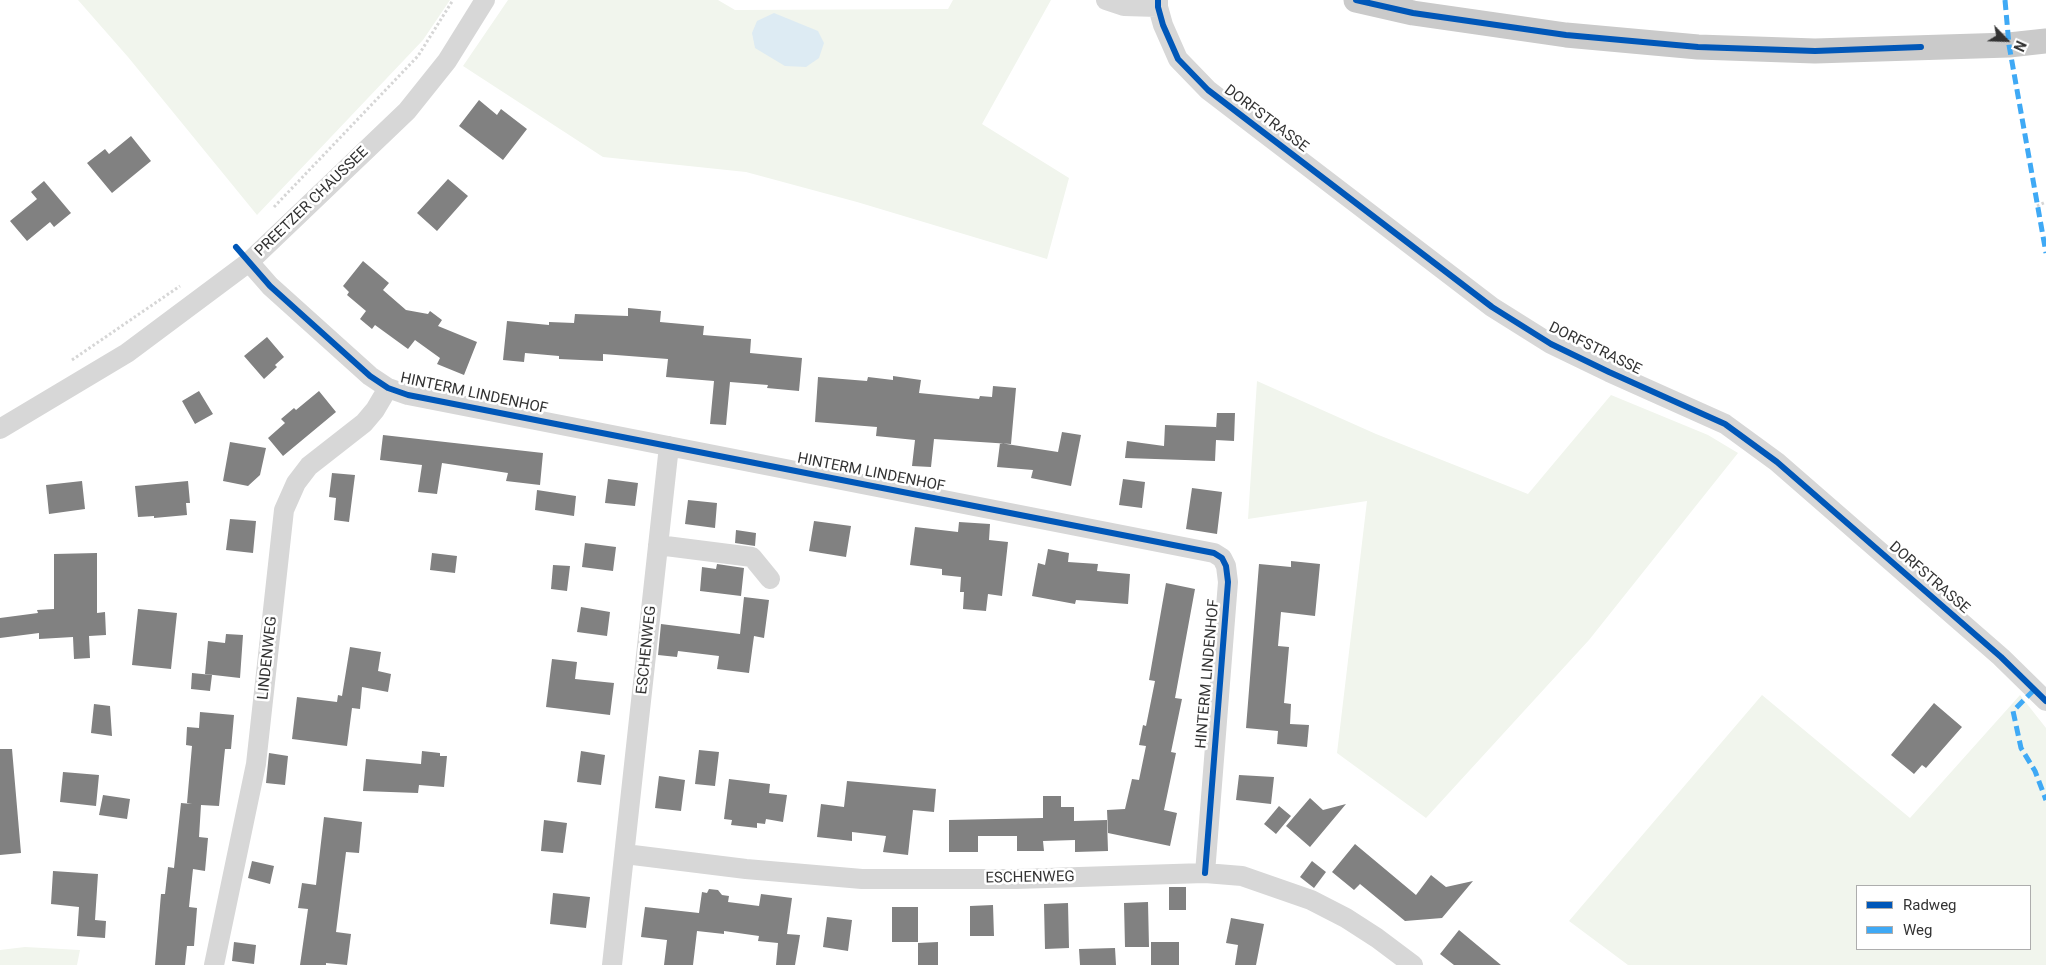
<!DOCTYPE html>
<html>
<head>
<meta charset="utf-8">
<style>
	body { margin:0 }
	#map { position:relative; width:2046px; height:965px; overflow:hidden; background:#fff; font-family:Roboto,sans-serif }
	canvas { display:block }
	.legend { position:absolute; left:1856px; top:885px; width:175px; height:65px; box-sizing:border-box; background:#fff; border:1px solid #adadad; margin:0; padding:6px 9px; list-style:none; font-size:15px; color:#333 }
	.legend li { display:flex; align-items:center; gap:10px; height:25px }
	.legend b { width:25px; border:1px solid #adadad }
	.north { position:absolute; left:1981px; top:15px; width:50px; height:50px; -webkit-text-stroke:4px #fff; paint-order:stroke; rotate:114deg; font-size:14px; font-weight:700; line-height:20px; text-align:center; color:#333 }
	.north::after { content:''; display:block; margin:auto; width:18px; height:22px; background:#333; clip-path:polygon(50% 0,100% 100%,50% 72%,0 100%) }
</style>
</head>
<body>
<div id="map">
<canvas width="2046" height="965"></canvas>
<ul class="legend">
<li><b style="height:6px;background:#0057b8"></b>Radweg</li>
<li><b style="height:6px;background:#3fa9f5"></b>Weg</li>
</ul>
<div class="north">N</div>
</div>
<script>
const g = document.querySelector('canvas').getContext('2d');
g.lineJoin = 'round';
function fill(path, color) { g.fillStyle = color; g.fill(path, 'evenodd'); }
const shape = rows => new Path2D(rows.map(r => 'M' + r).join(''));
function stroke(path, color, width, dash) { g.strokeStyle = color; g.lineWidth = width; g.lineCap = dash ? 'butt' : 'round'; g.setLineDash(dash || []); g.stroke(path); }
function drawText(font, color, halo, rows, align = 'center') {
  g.font = font + ' Roboto,sans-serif'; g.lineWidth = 5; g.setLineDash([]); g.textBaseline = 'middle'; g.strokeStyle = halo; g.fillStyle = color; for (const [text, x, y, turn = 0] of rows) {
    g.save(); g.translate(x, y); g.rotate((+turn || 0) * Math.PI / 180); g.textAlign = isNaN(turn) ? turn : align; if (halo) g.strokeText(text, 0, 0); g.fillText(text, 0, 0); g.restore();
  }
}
fill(shape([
	[78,0,450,0,423,40,257,215,128,57],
	[508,0,718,0,735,10,948,9,953,0,1051,0,982,124,1069,178,1047,259,857,202,746,172,603,157,463,66],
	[1257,381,1376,434,1528,494,1611,395,1708,435,1738,453,1589,640,1426,818,1337,753,1367,501,1248,519],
	[1762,695,1910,818,2020,695,2046,728,2046,965,1628,965,1569,921],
	[1857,886,2030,886,2030,949,1857,949],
	[25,947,80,950,77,965,0,965,0,950]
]), '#f1f5ed');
fill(shape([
	[774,13,818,31,824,43,819,58,806,67,785,66,755,48,752,33,757,21]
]), '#ddebf3');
fill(shape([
	[479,100,497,115,501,109,527,129,503,160,459,126],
	[131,136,151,161,112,193,87,163,105,149,109,154],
	[448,179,468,196,437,231,417,213],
	[44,181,71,213,54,227,50,222,27,241,10,221,37,199,31,192],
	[363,261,389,283,383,290,406,310,428,314,430,311,442,320,438,326,477,342,464,375,437,364,440,358,415,340,408,349,375,325,372,329,360,319,366,311,347,295,349,292,343,286],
	[628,308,661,311,660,322,704,326,703,335,751,339,750,353,802,358,799,391,767,388,768,385,730,382,726,425,710,424,714,381,666,377,668,359,603,354,603,361,559,359,559,356,525,353,524,362,503,360,507,321,549,325,549,322,574,323,575,314,628,316],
	[267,337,284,357,275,365,277,367,264,379,244,356],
	[893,376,921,380,919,393,979,399,980,396,992,397,993,386,1016,388,1011,444,934,439,931,467,912,466,915,440,876,436,877,427,815,422,818,377,867,381,868,377,893,380],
	[199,391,213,414,195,424,182,401],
	[319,391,336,412,283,456,268,438,285,423,281,419,294,408,296,410],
	[1217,413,1235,413,1234,441,1216,440,1215,461,1125,458,1127,441,1164,446,1165,425,1216,427,1216,429],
	[1062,432,1081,435,1071,486,1031,478,1033,470,997,467,1000,443,1058,452],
	[383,435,543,453,540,485,506,481,508,473,442,463,437,494,418,492,422,465,380,460],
	[230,442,266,448,260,475,248,486,223,481],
	[332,473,355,475,349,522,334,520,336,498,329,497],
	[608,479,638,483,635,506,605,503],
	[1123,479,1145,482,1142,508,1119,505],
	[82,481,85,509,49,514,46,485],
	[188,481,190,503,186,503,187,515,154,518,154,516,138,517,135,486],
	[1192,488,1222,492,1217,534,1186,529],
	[537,490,576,496,574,516,535,510],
	[688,500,717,503,715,528,685,524],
	[230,519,256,521,253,553,226,550],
	[814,521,851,526,846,557,809,551],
	[959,522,990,524,989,540,1008,542,1002,596,988,594,986,611,963,609,964,592,960,592,961,577,942,575,942,569,910,565,915,527,958,532],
	[736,530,756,533,755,546,735,543],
	[585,543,616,547,613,571,582,567],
	[1048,549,1069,553,1068,562,1098,564,1097,571,1130,574,1128,604,1076,600,1075,604,1032,596,1038,563,1045,565],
	[97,553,97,613,105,612,106,635,89,636,90,658,74,659,73,637,39,639,39,633,0,638,0,618,38,613,37,610,54,609,54,554],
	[432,553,457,556,455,573,430,570],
	[1291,561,1320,564,1315,616,1281,612,1278,646,1289,647,1284,703,1291,704,1290,724,1309,725,1307,747,1277,744,1278,731,1246,728,1259,564,1291,567],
	[717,564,744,568,741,596,700,591,702,567,716,569],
	[553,565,570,566,567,591,551,589],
	[1166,583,1195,589,1175,698,1182,699,1171,752,1176,753,1164,810,1177,813,1170,846,1108,833,1107,810,1125,809,1132,779,1139,780,1146,746,1139,745,1143,725,1146,726,1155,681,1149,680],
	[744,597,769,600,764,638,754,636,749,673,717,669,719,656,678,651,677,657,658,655,661,624,740,634],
	[581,607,610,612,607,636,577,632],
	[138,609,177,613,171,669,132,665],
	[226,634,243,635,240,678,205,674,208,641,225,643],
	[350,647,381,652,378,671,391,674,388,692,362,687,360,709,352,708,347,746,292,739,297,697,337,702,338,695,342,696],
	[552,659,577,662,575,679,614,683,610,715,546,707],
	[192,673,212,675,210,691,191,689],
	[1934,703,1962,727,1926,768,1922,765,1914,774,1891,755],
	[94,704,110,706,112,736,91,733],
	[200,712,234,715,231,749,225,749,219,806,201,805,199,837,208,838,205,871,193,869,189,907,197,908,194,946,187,946,185,965,155,965,161,894,165,894,168,867,174,868,181,803,192,804,187,803,192,746,186,745,187,727,199,728],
	[0,749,12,749,21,853,0,855],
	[699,750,719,752,715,786,695,784],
	[422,751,440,753,440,756,447,756,444,787,419,785,418,793,363,791,366,759,421,764],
	[581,751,605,755,601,785,577,782],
	[269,753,288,756,285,785,266,783],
	[63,772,99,775,96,806,60,802],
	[1239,775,1274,777,1271,804,1236,800],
	[659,776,685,780,681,811,655,808],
	[729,779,770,784,769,793,787,795,783,822,766,819,765,824,757,823,757,828,731,825,732,820,724,819],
	[847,781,936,789,934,812,913,810,908,855,883,852,886,836,852,832,852,841,817,837,821,804,844,807],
	[103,795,130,799,127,819,99,815],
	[1043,796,1061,796,1061,807,1074,807,1074,821,1107,820,1108,851,1075,852,1075,840,1043,841,1044,851,1017,851,1017,836,978,836,978,852,949,852,949,820,1043,818],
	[1310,798,1323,810,1346,804,1310,847,1286,826],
	[1279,806,1291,816,1276,834,1264,824],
	[324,817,362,822,359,853,346,852,336,932,351,934,347,965,326,963,326,965,300,965,308,909,298,908,302,883,316,885],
	[544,820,567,823,563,853,541,851],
	[1355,844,1416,895,1431,875,1446,887,1473,881,1442,918,1405,921,1360,884,1354,890,1332,872],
	[252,861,274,866,270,884,248,878],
	[1312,861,1326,872,1314,888,1300,877],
	[53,871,98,874,95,920,106,921,105,938,77,936,79,907,51,904],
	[1169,887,1186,887,1186,910,1169,910],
	[709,889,718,890,722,895,729,896,728,902,759,906,761,894,792,898,787,934,800,935,795,965,776,965,778,943,758,941,759,936,724,931,724,934,697,931,693,965,664,965,667,940,641,937,645,907,699,913,702,892,707,893],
	[553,893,590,897,586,928,550,924],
	[1148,902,1149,947,1125,947,1124,903],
	[1068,903,1069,948,1045,949,1044,904],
	[993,905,994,936,970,936,970,906],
	[892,907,918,907,918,942,892,942],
	[827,917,852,920,848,951,823,947],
	[1231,918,1264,924,1256,965,1235,965,1238,945,1226,943],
	[1459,930,1501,965,1454,965,1440,954],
	[234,942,256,945,254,964,232,961],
	[938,942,938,965,918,965,918,943],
	[1151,942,1179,942,1179,965,1151,965],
	[1115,948,1116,965,1080,965,1079,949]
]), '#818181');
stroke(shape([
	[2037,206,2046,202],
	[274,207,418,56,453,0],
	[72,360,180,286]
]), '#d6d6d6', 3, [2.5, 2.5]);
stroke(shape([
	[1106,0,1124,6,1158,7],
	[1158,0,1158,7,1163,25,1178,59,1208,90,1492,307,1551,344,1609,372,1725,424,1777,462,2001,657,2046,701],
	[249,262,270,286,370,376,388,388,408,395,1214,553,1222,558,1226,566,1228,582,1205,873],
	[0,429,127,353,249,262,407,111,447,61,485,0],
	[658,545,752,557,770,579],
	[625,854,746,869,862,879,1016,879,1205,873,1242,876,1311,900,1346,918,1377,938,1413,965],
	[214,965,256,764,284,510,296,483,309,466,364,423,375,410,388,388],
	[612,965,669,446]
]), '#d7d7d7', 20);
stroke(shape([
	[1356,0,1413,13,1566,35,1698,47,1815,51,2009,45,2046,41]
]), '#cacaca', 25);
stroke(shape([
	[2005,0,2009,45,2046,253],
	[2034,690,2013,711,2021,748,2035,771,2046,800]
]), '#3fa9f5', 5, [10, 5]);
stroke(shape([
	[1158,0,1158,7,1163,25,1178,59,1208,90,1492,307,1551,344,1609,372,1725,424,1777,462,2001,657,2046,701],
	[1356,0,1413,13,1566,35,1698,47,1815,51,1921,47],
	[236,247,270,286,370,376,388,388,408,395,1214,553,1222,558,1226,566,1228,582,1205,873]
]), '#0057b8', 6);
drawText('15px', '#333', '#fff', [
	["DORFSTRASSE",1266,119,37],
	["PREETZER CHAUSSEE",312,202,-44],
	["DORFSTRASSE",1595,349,26],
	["HINTERM LINDENHOF",474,394,12],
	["HINTERM LINDENHOF",871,473,11],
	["DORFSTRASSE",1929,578,41],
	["ESCHENWEG",647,650,-84],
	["LINDENWEG",268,658,-84],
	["HINTERM LINDENHOF",1208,674,-85],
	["ESCHENWEG",1030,878,-1]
]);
</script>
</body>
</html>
